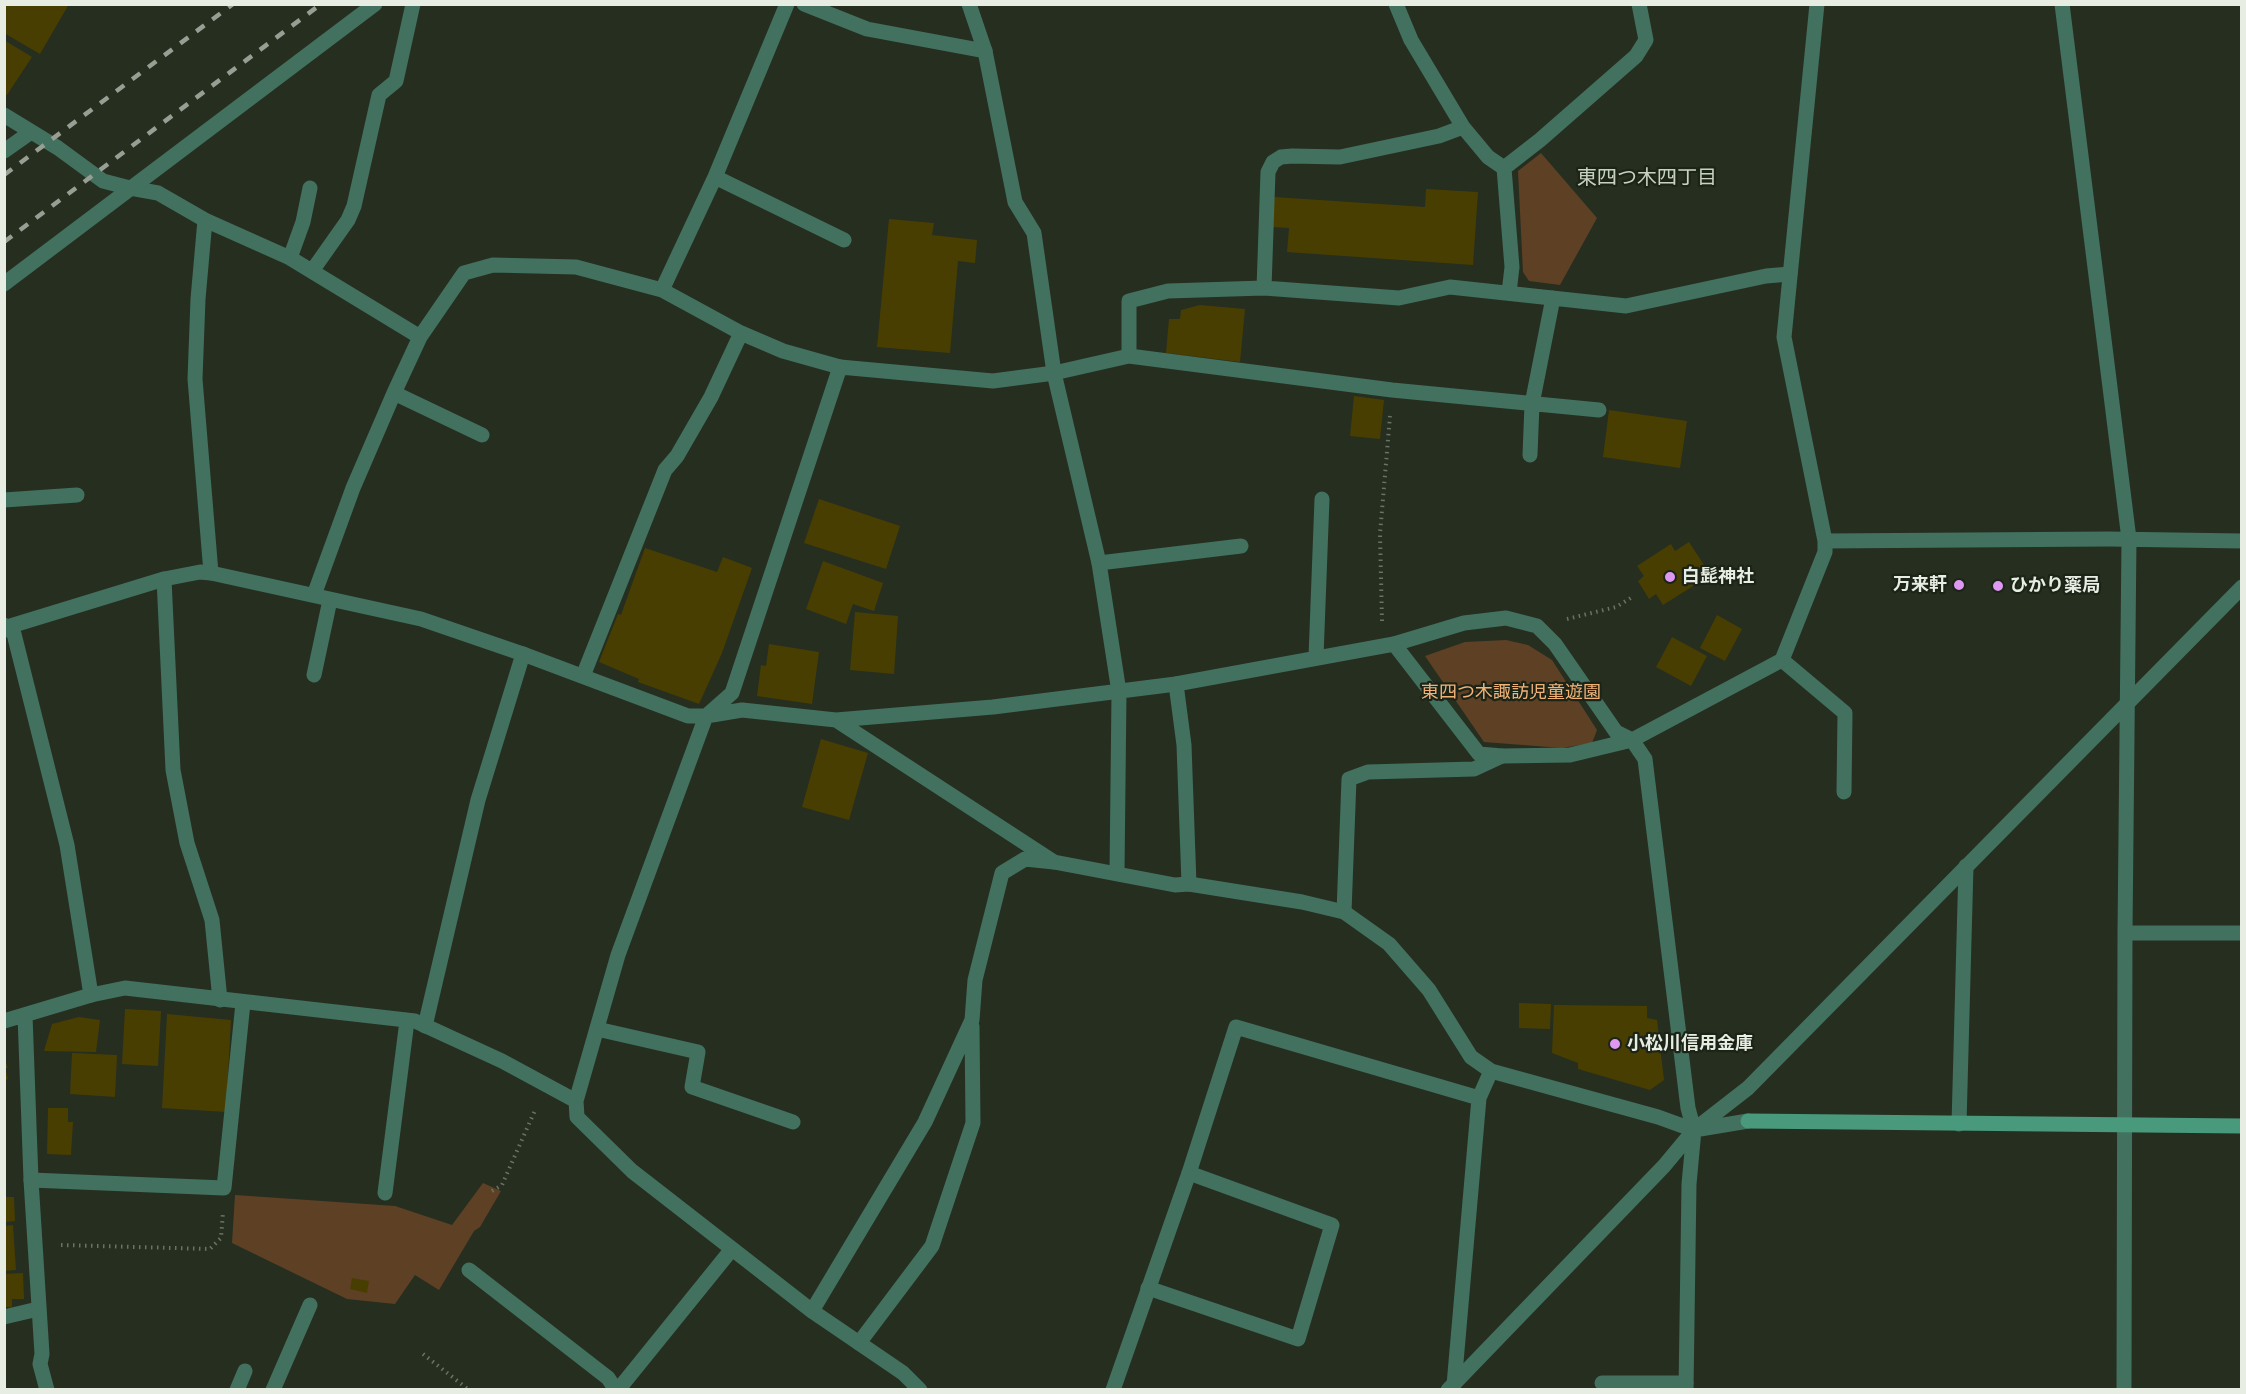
<!DOCTYPE html>
<html>
<head>
<meta charset="utf-8">
<style>
	body { margin:0 }
	#map { position:relative; width:2246px; height:1394px; overflow:hidden; background:#262e20; font-family:Poppins,sans-serif }
	canvas { display:block }
	.frame { position:absolute; inset:0; border:6px solid #e8ede4; pointer-events:none }
</style>
</head>
<body>
<div id="map">
<canvas width="2246" height="1394"></canvas>
<div class="frame"></div>
</div>
<script>
const g = document.querySelector('canvas').getContext('2d');
g.lineJoin = 'round';
function fill(path, color) { g.fillStyle = color; g.fill(path, 'evenodd'); }
const shape = rows => new Path2D(rows.map(r => 'M' + r).join(''));
function stroke(path, color, width, dash) { g.strokeStyle = color; g.lineWidth = width; g.lineCap = dash ? 'butt' : 'round'; g.setLineDash(dash || []); g.stroke(path); }
function drawText(font, color, halo, rows, align = 'center') {
  g.font = font + ' Poppins,"Noto Sans JP",sans-serif'; g.lineWidth = 4.5; g.setLineDash([]); g.textBaseline = 'middle'; g.strokeStyle = halo; g.fillStyle = color; for (const [text, x, y, turn = 0] of rows) {
    g.save(); g.translate(x, y); g.rotate((+turn || 0) * Math.PI / 180); g.textAlign = isNaN(turn) ? turn : align; if (halo) g.strokeText(text, 0, 0); g.fillText(text, 0, 0); g.restore();
  }
}
fill(shape([
	[1541,153,1597,218,1560,285,1529,281,1523,272,1518,171],
	[1506,640,1528,645,1552,660,1597,730,1592,743,1562,748,1484,742,1425,656,1465,642],
	[483,1183,501,1191,480,1227,474,1231,439,1290,415,1275,395,1304,347,1299,232,1243,235,1195,395,1206,452,1225]
]), '#5e4025');
fill(shape([
	[4,4,69,4,40,54,4,33],
	[4,40,32,57,7,95,4,93],
	[1426,189,1478,192,1473,265,1287,252,1289,228,1272,227,1274,197,1425,207],
	[889,219,934,223,932,235,977,240,975,263,958,261,950,353,877,347],
	[1200,305,1245,309,1240,362,1166,353,1169,319,1180,319,1181,310],
	[1354,396,1384,400,1380,439,1350,436],
	[1609,410,1687,421,1680,468,1603,457],
	[819,499,900,526,886,569,804,543],
	[1689,542,1704,565,1692,574,1698,583,1663,605,1656,594,1649,599,1638,581,1644,576,1637,566,1671,544,1675,551],
	[645,548,717,572,723,557,752,568,722,653,699,704,638,682,639,679,599,662,618,614,621,615],
	[823,561,883,583,874,611,853,604,846,624,806,609],
	[855,612,898,616,894,674,850,670],
	[1717,615,1742,629,1725,661,1700,648],
	[1672,637,1707,656,1691,686,1656,667],
	[769,644,819,652,812,704,757,696,761,665,766,666],
	[821,739,868,753,849,820,802,807],
	[1519,1003,1551,1004,1550,1029,1519,1028],
	[1554,1005,1647,1006,1647,1018,1657,1020,1664,1080,1650,1090,1578,1069,1578,1063,1552,1053],
	[125,1009,161,1011,158,1066,122,1064],
	[167,1014,231,1020,226,1112,162,1108],
	[79,1017,100,1020,96,1052,44,1051,52,1024],
	[72,1053,117,1055,115,1097,70,1094],
	[4,1058,8,1068,5,1068,8,1079,4,1081],
	[48,1108,68,1108,68,1122,73,1122,71,1155,47,1154],
	[4,1197,14,1197,15,1221,4,1222],
	[13,1225,16,1270,4,1271,4,1226],
	[23,1273,24,1299,12,1299,12,1307,4,1307,4,1274],
	[352,1278,369,1281,367,1293,350,1289]
]), '#493e02');
stroke(shape([
	[1567,619,1616,607,1634,596],
	[1382,621,1380,534,1390,416],
	[492,1191,502,1185,536,1108],
	[61,1245,210,1249,221,1238,223,1212],
	[423,1354,469,1390]
]), '#6b7266', 4, [1.5, 4.5]);
stroke(shape([
	[804,4,867,29,985,51],
	[1396,4,1411,40,1463,127,1488,157,1504,168],
	[715,177,844,240],
	[130,188,158,193,205,220,290,258,420,337],
	[205,220,198,299,195,379,211,573],
	[290,258,303,222,310,188],
	[312,271,348,220,354,206,379,95,396,81,413,4],
	[1264,288,1268,172,1273,162,1281,157,1292,156,1340,157,1439,136,1463,127],
	[662,290,715,177,787,4],
	[1509,293,1512,267,1504,168,1540,140,1636,56,1646,40,1639,4],
	[1129,356,1129,301,1168,291,1264,288,1399,298,1450,287,1626,306,1766,276,1790,274],
	[1054,373,1129,356,1392,390,1599,410],
	[394,393,482,435],
	[1530,455,1532,404,1553,298],
	[4,500,77,495],
	[1099,563,1241,546],
	[164,579,173,770,187,843,212,920,220,1000],
	[314,595,353,488,394,393,420,337,464,273,493,265,576,267,662,290,741,333,783,351,840,367],
	[4,625,14,634,67,845,91,995],
	[1316,657,1322,499],
	[1782,660,1845,713,1844,792],
	[314,675,330,600],
	[583,676,665,470,677,456,711,397,741,333],
	[1176,684,1184,745,1189,884],
	[1344,912,1349,779,1368,772,1474,769,1502,756],
	[425,1026,478,800,523,654],
	[597,1029,698,1052,692,1087,793,1122],
	[1959,1124,1966,866],
	[31,1180,224,1188,243,1003],
	[385,1193,407,1021],
	[469,1270,608,1378,616,1390],
	[1148,1288,1298,1339,1332,1225,1189,1173],
	[812,1311,925,1122,972,1020,975,980,1002,873,1025,859,1054,862],
	[4,1317,38,1309],
	[859,1343,932,1246,973,1123,972,1026],
	[1602,1383,1686,1383],
	[237,1390,245,1371],
	[273,1390,310,1305],
	[618,1390,732,1249]
]), '#42715f', 15);
stroke(shape([
	[969,4,985,51,1015,202,1034,233,1054,373,1099,563,1119,692,1117,873],
	[2062,4,2129,539,2125,933,2124,1390],
	[4,115,58,148,103,181,130,188],
	[4,151,31,132],
	[4,284,375,4],
	[1825,541,2108,539,2242,541],
	[4,628,164,579,200,572,211,573,421,619,523,654,688,716,706,716,742,710,836,720,993,707,1176,684,1394,644,1464,623,1506,618,1537,626,1555,644,1616,732,1632,740,1645,759,1688,1108,1694,1130,1689,1184,1686,1390],
	[1394,644,1479,754,1502,756,1570,755,1632,740,1782,660,1825,552,1825,541,1784,337,1817,4],
	[836,720,1054,862,1175,885,1189,884,1302,902,1344,912,1389,944,1429,990,1471,1057,1491,1071,1658,1117,1694,1130,1748,1121],
	[2125,933,2242,933],
	[25,1015,31,1180,42,1354,40,1364,47,1390],
	[4,1021,91,995,125,988,415,1021,502,1061,576,1101,577,1117,632,1171,812,1311,903,1373,920,1390],
	[576,1101,618,955,706,716,732,693,840,367,993,381,1054,373],
	[1454,1385,1479,1098,1491,1071],
	[1113,1390,1189,1173,1236,1027,1479,1098],
	[1448,1390,1664,1166,1694,1130,1748,1088,2242,587]
]), '#42715f', 15);
stroke(shape([
	[1748,1121,2242,1126]
]), '#49997c', 15);
stroke(shape([
	[4,175,233,4],
	[4,242,321,4]
]), '#989e93', 4.5, [10, 10]);
for (const [x, y, r, color] of [
	[1670,577,6,"#de98f2"],
	[1959,585,6,"#de98f2"],
	[1998,586,6,"#de98f2"],
	[1615,1044,6,"#de98f2"]
]) { const dot = new Path2D(); dot.arc(x, y, r, 0, 2 * Math.PI); g.fillStyle = color; g.fill(dot); stroke(dot, '#1c2417', 2); }
drawText('bold 18px', '#e8ede4', '#1c2417', [
	["白髭神社",1682,577],
	["万来軒",1947,585,"right"],
	["ひかり薬局",2010,586],
	["小松川信用金庫",1627,1044]
], 'left');
drawText('18px', '#f1b278', '#1c2417', [
	["東四つ木諏訪児童遊園",1511,693]
]);
drawText('20px', '#c8d2c1', '#1c2417', [
	["東四つ木四丁目",1647,179]
]);
</script>
</body>
</html>
